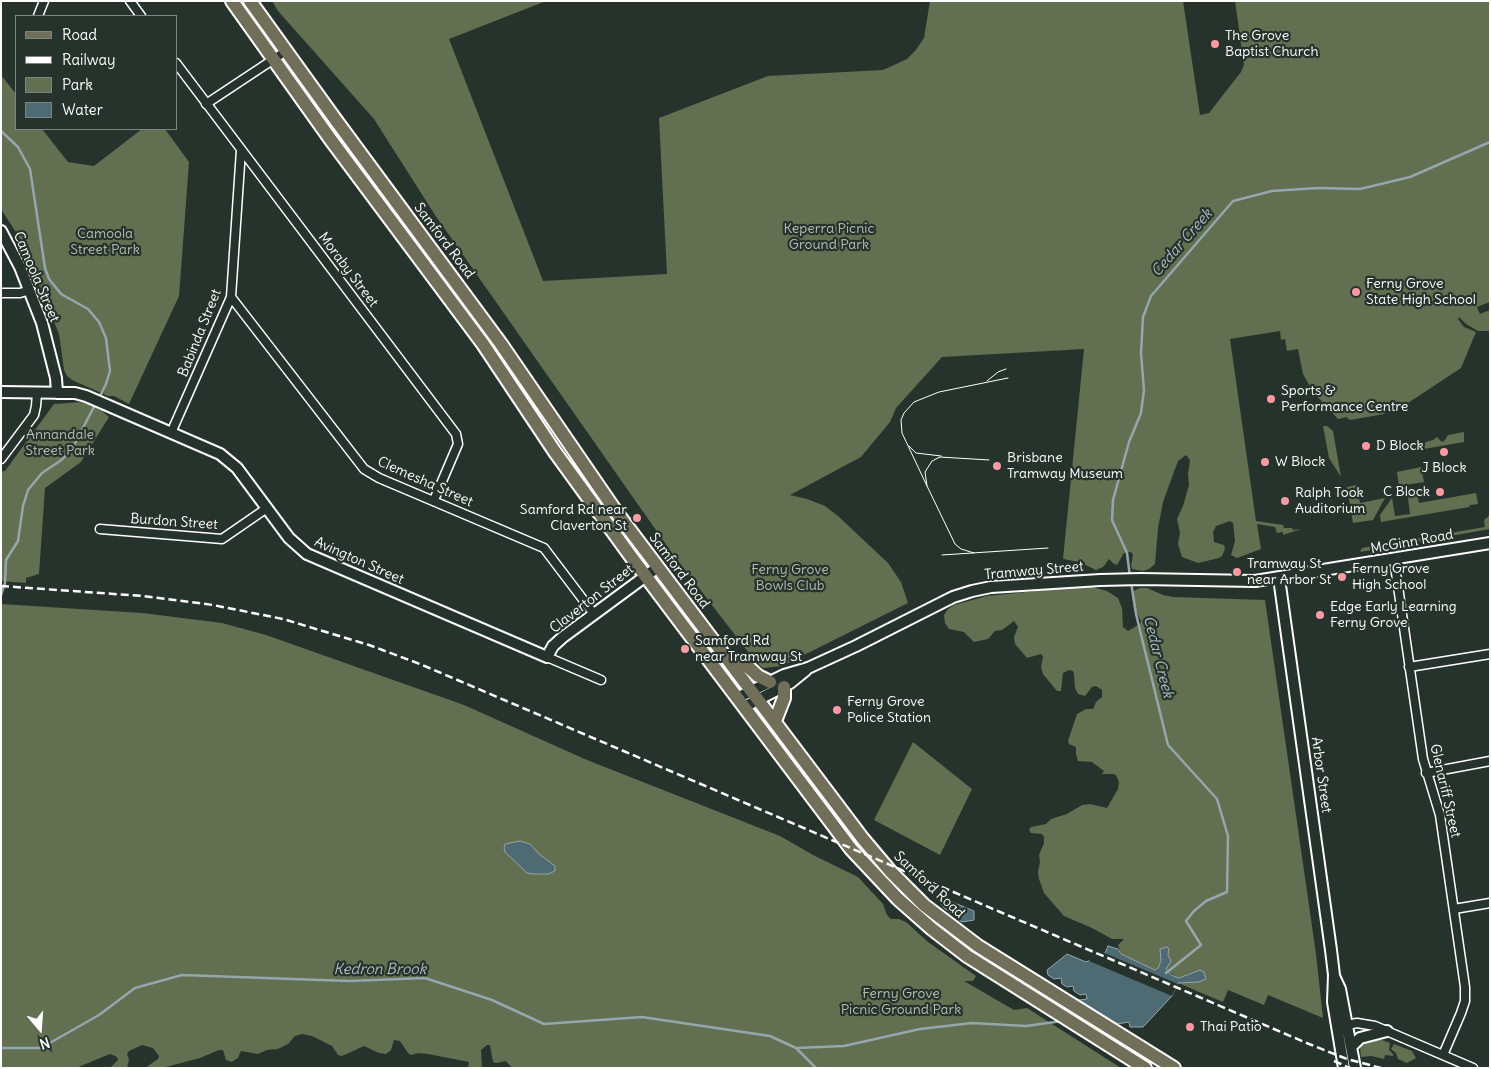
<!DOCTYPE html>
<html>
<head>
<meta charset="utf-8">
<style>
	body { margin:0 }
	#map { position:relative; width:1491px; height:1069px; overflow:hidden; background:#26332d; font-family:Delius,sans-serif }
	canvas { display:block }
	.frame { position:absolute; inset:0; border:2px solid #fff; pointer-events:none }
	.legend { position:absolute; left:15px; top:15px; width:162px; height:115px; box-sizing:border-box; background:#26332d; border:1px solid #7d8581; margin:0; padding:6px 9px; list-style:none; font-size:15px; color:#fff }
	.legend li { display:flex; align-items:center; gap:10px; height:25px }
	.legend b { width:25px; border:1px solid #7d8581 }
	.north { position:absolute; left:15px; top:1004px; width:50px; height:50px; -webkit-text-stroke:4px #26332d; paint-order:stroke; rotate:162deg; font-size:14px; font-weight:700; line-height:20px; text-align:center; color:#fff }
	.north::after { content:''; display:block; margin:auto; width:18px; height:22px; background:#fff; clip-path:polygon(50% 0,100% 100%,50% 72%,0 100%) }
</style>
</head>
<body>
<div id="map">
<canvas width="1491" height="1069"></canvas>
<div class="frame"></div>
<ul class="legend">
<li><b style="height:6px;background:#716e59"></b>Road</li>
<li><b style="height:6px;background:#fff"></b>Railway</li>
<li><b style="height:14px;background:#626f50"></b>Park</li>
<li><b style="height:14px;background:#4e6b74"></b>Water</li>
</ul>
<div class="north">N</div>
</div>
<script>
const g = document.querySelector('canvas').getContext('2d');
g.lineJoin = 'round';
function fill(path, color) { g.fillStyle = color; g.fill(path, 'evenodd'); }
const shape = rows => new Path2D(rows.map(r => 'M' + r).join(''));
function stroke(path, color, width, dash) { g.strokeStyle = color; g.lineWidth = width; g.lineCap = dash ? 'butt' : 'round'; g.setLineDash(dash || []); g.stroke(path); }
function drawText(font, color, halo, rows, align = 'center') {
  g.font = font + ' Delius,sans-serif'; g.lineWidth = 4.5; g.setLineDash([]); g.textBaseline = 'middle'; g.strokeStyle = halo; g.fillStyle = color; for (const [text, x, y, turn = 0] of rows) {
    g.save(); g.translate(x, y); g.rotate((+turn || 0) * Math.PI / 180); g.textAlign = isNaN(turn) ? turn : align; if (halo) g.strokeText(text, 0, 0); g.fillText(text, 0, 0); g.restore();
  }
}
fill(shape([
	[272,1,546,1,449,39,543,281,667,274,659,118,768,76,883,70,907,59,915,51,924,38,930,1,1183,1,1200,115,1209,113,1241,72,1244,65,1235,1,1490,1,1490,302,1477,307,1480,314,1490,310,1490,331,1478,331,1466,324,1459,317,1458,319,1464,327,1476,332,1461,368,1408,403,1409,404,1390,408,1384,414,1350,420,1346,417,1338,419,1313,392,1303,374,1298,349,1287,351,1285,339,1281,340,1280,331,1230,339,1256,521,1283,525,1284,528,1292,528,1293,530,1301,529,1283,535,1283,532,1277,533,1275,527,1257,524,1261,549,1237,558,1231,555,1235,541,1233,523,1230,521,1216,526,1213,532,1214,542,1224,545,1225,549,1222,556,1219,558,1198,563,1182,557,1178,544,1180,533,1177,519,1183,506,1189,485,1188,474,1190,460,1186,455,1178,461,1163,502,1158,528,1155,564,1149,569,1143,571,1132,569,1131,566,1133,555,1131,552,1124,553,1117,565,1114,564,1109,559,1103,567,1096,570,1079,562,1063,559,1084,349,942,357,896,408,890,422,861,457,790,495,807,499,825,506,838,516,888,563,901,582,908,603,782,666,763,668,755,661,672,553,435,215,374,119,278,11],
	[1,75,16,94,16,129,42,129,68,162,94,166,142,129,165,129,189,162,179,296,129,404,114,396,108,396,72,380,67,376,64,370,59,334,19,237,1,209],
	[83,402,102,411,109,417,81,462,45,488,39,574,26,578,26,583,1,581,1,474,3,471,5,471,54,404],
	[1323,426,1327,426,1333,431,1341,477,1329,458],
	[1464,432,1464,442,1424,449,1423,445,1426,442,1433,440,1437,437,1442,442,1445,440,1448,435],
	[1421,467,1424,482,1399,486,1397,472],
	[1356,485,1360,503,1385,498,1373,520,1353,523,1347,487],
	[1416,489,1419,503,1476,493,1478,504,1470,505,1469,507,1381,522,1380,515,1392,498,1395,516,1410,514,1407,490],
	[1489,516,1490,529,1360,552,1362,548,1485,527,1484,520],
	[1092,587,1107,591,1118,598,1122,608,1123,627,1128,631,1140,624,1141,621,1134,608,1132,597,1134,591,1140,588,1147,588,1163,595,1173,597,1265,600,1316,954,1323,1018,1268,995,1264,1005,1228,990,1223,1002,1178,983,1196,982,1193,972,1179,978,1168,972,1166,967,1171,961,1168,955,1169,949,1160,951,1161,961,1158,968,1155,970,1121,954,1118,945,1124,939,1112,939,1092,928,1064,916,1044,893,1039,879,1038,872,1040,862,1039,855,1044,843,1044,837,1042,834,1031,833,1029,830,1031,827,1046,824,1051,819,1067,814,1082,805,1090,804,1107,808,1118,789,1119,782,1116,775,1113,774,1102,774,1104,771,1092,762,1078,761,1076,754,1076,747,1069,744,1068,741,1077,714,1086,709,1093,709,1096,702,1102,697,1102,690,1096,686,1092,687,1085,696,1078,694,1075,688,1074,674,1073,671,1069,670,1063,673,1061,691,1057,691,1043,674,1041,667,1043,657,1041,654,1027,658,1015,644,1014,637,1018,627,1014,621,1002,630,995,631,988,639,974,642,964,632,949,629,945,623,944,615,948,609,954,605,987,596,1066,588],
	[1,604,142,613,222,623,266,635,464,705,587,760,780,836,813,855,858,877,883,904,887,915,891,919,899,919,906,922,928,942,976,976,973,981,964,981,1014,1010,1027,1008,1121,1068,512,1068,506,1061,496,1063,493,1062,490,1045,487,1045,481,1050,482,1068,468,1068,469,1062,428,1054,418,1053,411,1055,408,1053,400,1041,394,1040,391,1050,386,1054,379,1053,364,1046,342,1056,338,1055,332,1046,312,1036,302,1034,295,1036,288,1044,278,1049,267,1050,258,1054,241,1051,238,1058,232,1062,226,1060,223,1050,219,1050,200,1058,162,1068,145,1068,158,1059,159,1056,153,1048,142,1045,129,1051,127,1054,129,1060,127,1068,110,1068,118,1060,117,1057,110,1054,76,1068,1,1068],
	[913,742,972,789,940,855,874,820],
	[1377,1038,1390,1043,1389,1050,1393,1054,1393,1056,1385,1055,1384,1059,1371,1056,1361,1057,1360,1047,1363,1042],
	[1394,1044,1412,1051,1416,1058,1407,1063,1398,1059,1396,1053,1391,1049]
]), '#626f50');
const water = shape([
	[520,841,530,844,539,854,555,866,555,871,548,874,533,874,527,873,505,852,504,848,505,844,520,841],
	[940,897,974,911,974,920,962,922,943,907,939,898,940,897],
	[1108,946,1118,949,1121,954,1155,970,1158,968,1161,961,1160,949,1167,947,1169,949,1168,955,1171,961,1166,969,1171,975,1179,978,1200,970,1204,972,1206,979,1199,982,1178,983,1172,996,1143,1027,1130,1027,1129,1022,1117,1024,1079,1000,1087,999,1086,994,1080,995,1074,991,1073,986,1067,987,1062,984,1061,978,1054,979,1048,975,1047,970,1067,954,1086,962,1105,953,1108,946]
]);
fill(water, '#4e6b74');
stroke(water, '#95a6ac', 1);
fill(shape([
	[1102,952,1178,984,1172,996,1089,961,1091,957]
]), '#26332d');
stroke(shape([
	[1,131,18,147,30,169,45,268,49,279,61,294,88,309,99,322,106,338,110,371,106,384,99,398],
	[1130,577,1127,553,1112,520,1113,500,1129,442,1141,413,1144,390,1141,353,1143,317,1151,296,1233,201,1272,191,1318,188,1360,189,1410,177,1490,142],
	[1131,582,1136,614,1168,745,1217,799,1228,836,1227,892,1206,901,1194,911,1186,921,1201,945,1166,973],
	[1,595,5,583,6,560,18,541,23,506,28,490,42,473,60,461,71,451,96,403],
	[1,1048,41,1048,99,1015,135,988,182,975,349,981,425,978,492,1000,544,1024,642,1017,770,1036,796,1048,816,1068],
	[796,1048,844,1046,920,1029,972,1023,1026,1026,1062,1021]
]), '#95a6ac', 2.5);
const minor = shape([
	[130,1,141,16],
	[38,16,44,1],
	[176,63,456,434,458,444,434,500],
	[206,104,286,51],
	[1,293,20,293,30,290],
	[231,297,364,469,379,478,544,548,594,614],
	[171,433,231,297,241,150],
	[1,459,34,415,36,406,37,393],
	[100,529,222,539,267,508],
	[1394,559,1423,759,1440,815,1465,987,1465,1001,1461,1013,1443,1055],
	[547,657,601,680],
	[1409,667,1490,654],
	[1426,773,1490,761],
	[1454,909,1490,903],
	[1342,1026,1357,1023,1375,1026,1473,1068]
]);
const tertiary = shape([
	[1,231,20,267,42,323,56,378,57,393],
	[1,392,75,393,86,396,220,454,237,468,289,538,307,554,547,657,553,646,563,637,658,567],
	[1279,578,1331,950,1334,975,1333,1002,1344,1068],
	[737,698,784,675,808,668,856,646,953,597,972,591,991,587,1100,580,1141,579,1255,581,1490,543],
	[744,707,790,683,806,670],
	[1334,976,1340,989,1355,1068],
	[1352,1046,1360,1038,1387,1031]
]);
const primary = shape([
	[232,1,331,140,483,344,555,452,632,558,851,849,898,899,932,929,967,956,1145,1068],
	[250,1,335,119,501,344,617,513,863,839,890,871,924,905,978,946,1174,1068],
	[731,664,746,665,758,676,770,682],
	[775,721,784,698,784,687]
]);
stroke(minor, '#fff', 11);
stroke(tertiary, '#fff', 14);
stroke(primary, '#fff', 16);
stroke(minor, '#26332d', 8);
stroke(tertiary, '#26332d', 10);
stroke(primary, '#716e59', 12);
stroke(shape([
	[987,381,998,372,1006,369],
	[909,446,916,453,941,456],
	[927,486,902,433,901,420,904,413,914,402,939,392,1008,378],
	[974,553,961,549,955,544,927,486,925,472,932,461,940,457,989,460],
	[942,555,1048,548]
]), '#fff', 1);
stroke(shape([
	[1,586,143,596,213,605,283,619,369,645,420,664,1309,1044,1347,1059,1381,1068],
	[1334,1061,1350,1068]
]), '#fff', 2.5, [8, 4]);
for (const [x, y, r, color] of [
	[1215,44,5,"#ff9aa2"],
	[1356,292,5,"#ff9aa2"],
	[1271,399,5,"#ff9aa2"],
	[1366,446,5,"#ff9aa2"],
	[1444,452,5,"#ff9aa2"],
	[1265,462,5,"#ff9aa2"],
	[997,466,5,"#ff9aa2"],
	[1440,492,5,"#ff9aa2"],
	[1285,501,5,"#ff9aa2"],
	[637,518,5,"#ff9aa2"],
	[1237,572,5,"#ff9aa2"],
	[1342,577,5,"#ff9aa2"],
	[1320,615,5,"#ff9aa2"],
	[685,649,5,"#ff9aa2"],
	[837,710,5,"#ff9aa2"],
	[1190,1027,5,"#ff9aa2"]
]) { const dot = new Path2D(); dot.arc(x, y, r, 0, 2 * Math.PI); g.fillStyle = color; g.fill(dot); stroke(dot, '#26332d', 2); }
drawText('14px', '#fff', '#26332d', [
	["The Grove",1225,36],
	["Baptist Church",1225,52],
	["Ferny Grove",1366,284],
	["State High School",1366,300],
	["Sports &",1281,391],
	["Performance Centre",1281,407],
	["D Block",1376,446],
	["Brisbane",1007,458],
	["Tramway Museum",1007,474],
	["W Block",1275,462],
	["J Block",1444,468,"center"],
	["C Block",1430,492,"right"],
	["Ralph Took",1295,493],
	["Auditorium",1295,509],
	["Samford Rd near",627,510,"right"],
	["Claverton St",627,526,"right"],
	["Tramway St",1247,564],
	["near Arbor St",1247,580],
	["Ferny Grove",1352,569],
	["High School",1352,585],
	["Edge Early Learning",1330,607],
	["Ferny Grove",1330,623],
	["Samford Rd",695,641],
	["near Tramway St",695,657],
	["Ferny Grove",847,702],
	["Police Station",847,718],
	["Thai Patio",1200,1027]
], 'left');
drawText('14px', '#b8beb0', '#26332d', [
	["Keperra Picnic",829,229],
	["Ground Park",829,245],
	["Camoola",105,234],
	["Street Park",105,250],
	["Annandale",60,435],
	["Street Park",60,451],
	["Ferny Grove",790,570],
	["Bowls Club",790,586],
	["Ferny Grove",901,994],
	["Picnic Ground Park",901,1010]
]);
drawText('14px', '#fff', '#26332d', [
	["Samford Road",444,241,53],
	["Moraby Street",348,270,53],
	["Camoola Street",36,277,67],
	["Babinda Street",200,333,-68],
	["Clemesha Street",425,482,24],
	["Burdon Street",174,522,4],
	["McGinn Road",1412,542,-10],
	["Avington Street",359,561,24],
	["Samford Road",679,571,53],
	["Tramway Street",1034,571,-5],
	["Claverton Street",592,599,-38],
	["Arbor Street",1321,775,82],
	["Glenariff Street",1445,791,77],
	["Samford Road",929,885,43]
]);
drawText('italic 15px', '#afbcc0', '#26332d', [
	["Cedar Creek",1182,243,-49],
	["Cedar Creek",1158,657,76],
	["Kedron Brook",380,970]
]);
</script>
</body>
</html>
